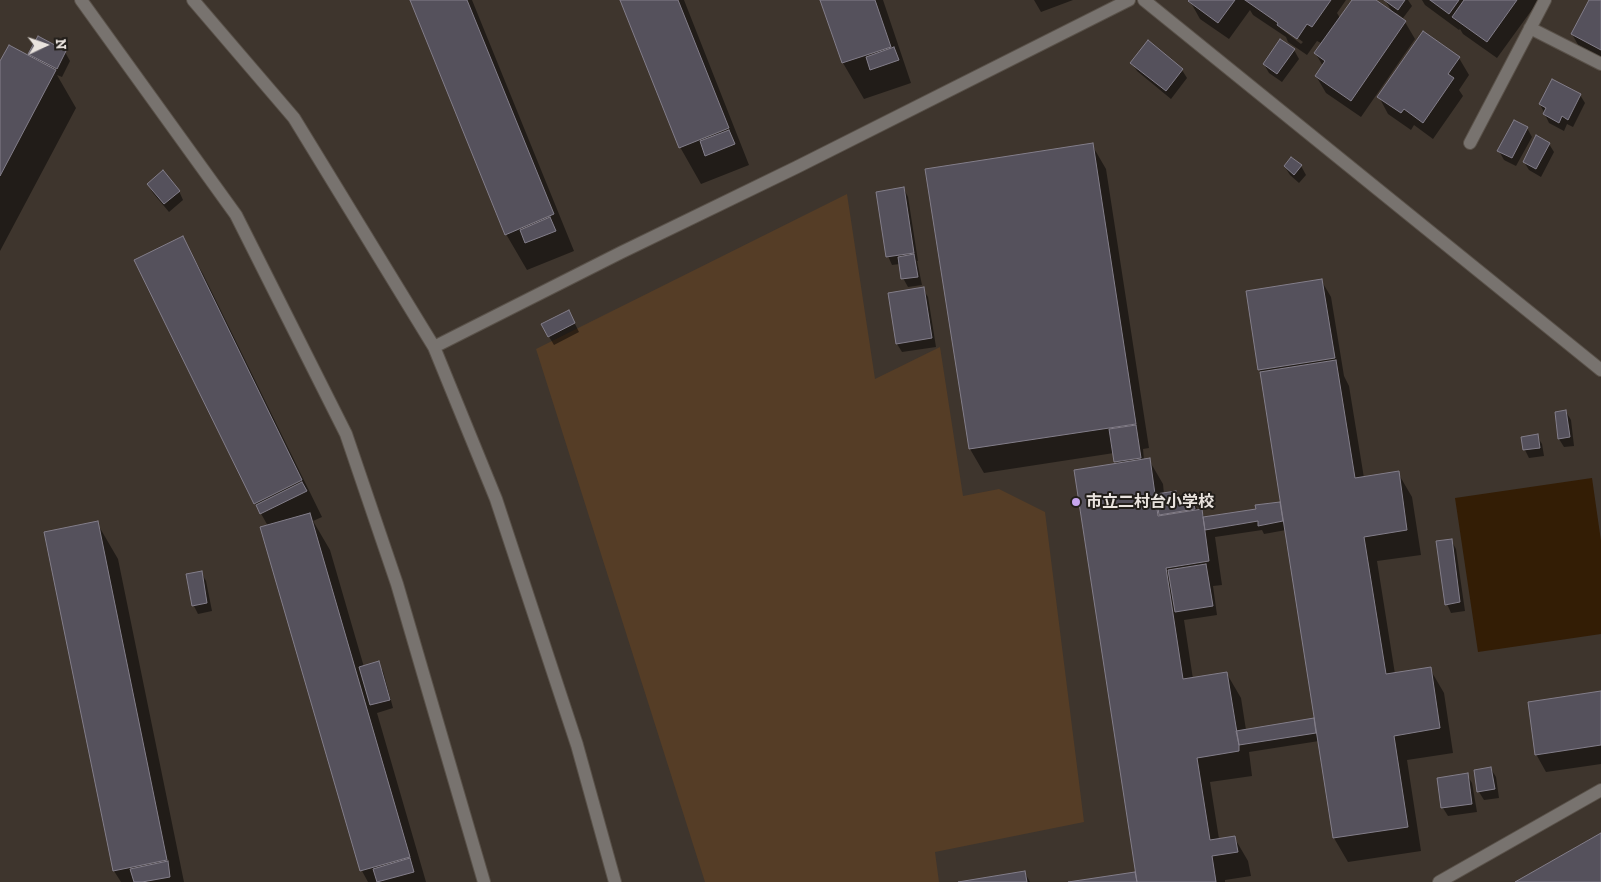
<!DOCTYPE html>
<html>
<head>
<meta charset="utf-8">
<style>
	body { margin:0 }
	#map { position:relative; width:1601px; height:882px; overflow:hidden; background:#3e352d; font-family:"Zilla Slab",serif }
	canvas { display:block }
	.north { position:absolute; left:20px; top:20px; width:50px; height:50px; -webkit-text-stroke:4px #221e1a; paint-order:stroke; rotate:87deg; font-size:14px; font-weight:700; line-height:20px; text-align:center; color:#e9e3de }
	.north::after { content:''; display:block; margin:auto; width:18px; height:22px; background:#e9e3de; clip-path:polygon(50% 0,100% 100%,50% 72%,0 100%) }
</style>
</head>
<body>
<div id="map">
<canvas width="1601" height="882"></canvas>
<div class="north">N</div>
</div>
<script>
const g = document.querySelector('canvas').getContext('2d');
g.lineJoin = 'round';
function fill(path, color) { g.fillStyle = color; g.fill(path, 'evenodd'); }
const shape = rows => new Path2D(rows.map(r => 'M' + r).join(''));
function stroke(path, color, width, dash) { g.strokeStyle = color; g.lineWidth = width; g.lineCap = dash ? 'butt' : 'round'; g.setLineDash(dash || []); g.stroke(path); }
function drawText(font, color, halo, rows, align = 'center') {
  g.font = font + ' "Zilla Slab","Noto Sans JP",serif'; g.lineWidth = 4; g.setLineDash([]); g.textBaseline = 'middle'; g.strokeStyle = halo; g.fillStyle = color; for (const [text, x, y, turn = 0] of rows) {
    g.save(); g.translate(x, y); g.rotate((+turn || 0) * Math.PI / 180); g.textAlign = isNaN(turn) ? turn : align; if (halo) g.strokeText(text, 0, 0); g.fillText(text, 0, 0); g.restore();
  }
}
fill(shape([
	[847,194,875,379,940,347,963,496,999,489,1045,512,1084,822,935,852,939,882,705,882,536,349]
]), '#553d26');
fill(shape([
	[1592,478,1601,541,1601,634,1478,652,1455,498]
]), '#331d05');
fill(shape([
	[411,0,472,0,574,251,527,270,506,234],
	[622,0,684,0,749,165,701,184,680,147],
	[822,0,883,0,911,83,864,99,843,63],
	[1034,0,1073,0,1041,12],
	[1191,0,1346,0,1337,13,1340,18,1353,0,1374,0,1393,13,1385,0,1408,0,1412,6,1403,18,1396,13,1395,15,1405,22,1415,39,1361,117,1326,93,1316,76,1323,66,1316,54,1323,44,1317,41,1307,55,1288,42,1286,37,1253,15,1250,10,1229,39,1200,19,1190,1],
	[1280,25,1303,42,1301,44,1280,28],
	[1422,0,1539,0,1497,58,1463,34,1460,29,1459,30,1425,5],
	[1590,0,1601,0,1601,66,1586,59,1572,34],
	[1423,33,1459,58,1469,75,1459,90,1463,96,1433,139,1414,125,1411,130,1388,114,1379,97],
	[1294,50,1299,59,1282,82,1269,73,1264,64],
	[65,52,70,61,62,77,57,75,76,108,0,251,0,64,32,59,29,54],
	[1132,63,1182,70,1187,78,1171,99,1137,71],
	[1580,95,1585,103,1573,127,1567,124,1564,131,1549,123,1540,104],
	[1527,128,1532,137,1516,166,1504,160,1499,151],
	[1549,144,1554,152,1541,177,1529,170,1524,162],
	[1092,145,1106,169,1149,448,1143,449,1144,460,1149,460,1163,484,1164,494,1175,492,1180,503,1193,501,1198,510,1201,511,1205,517,1257,510,1279,503,1282,508,1261,372,1259,369,1321,280,1331,297,1344,376,1349,386,1364,478,1398,473,1412,497,1421,555,1377,561,1395,674,1430,669,1444,693,1453,753,1407,760,1421,851,1348,862,1334,838,1319,741,1249,752,1252,776,1210,782,1219,839,1234,837,1248,861,1251,876,1225,880,1225,882,1076,882,1134,873,1138,878,1117,465,1114,453,984,473,970,449,926,170],
	[1188,509,1189,511,1167,515,1167,512],
	[1262,530,1264,534,1286,530,1316,723,1313,720,1246,730,1241,698,1227,674,1193,679,1184,620,1217,615,1213,586,1222,585,1215,537],
	[1301,166,1306,175,1299,183,1290,175,1285,167],
	[148,184,179,191,183,200,169,212,153,193],
	[904,189,908,197,918,261,917,261,922,285,908,287,903,278,900,264,892,265,888,256],
	[182,238,203,274,322,517,313,521,330,550,364,667,378,663,383,671,393,708,377,713,426,882,368,882,362,871,262,528,268,526,255,503],
	[923,289,928,297,936,347,902,352,897,344],
	[573,320,579,332,554,345,542,325],
	[1566,412,1571,420,1574,446,1564,447,1559,439],
	[1537,436,1542,444,1544,456,1529,458,1525,450],
	[97,523,118,559,184,882,121,882,114,871],
	[1451,540,1456,549,1465,611,1451,613,1447,604],
	[201,572,206,581,212,611,198,614,194,606],
	[1601,692,1601,764,1546,772,1536,754],
	[1491,769,1496,777,1499,798,1484,800,1479,792],
	[1467,775,1472,783,1477,812,1448,816,1443,808,1438,779],
	[1025,873,1030,882,966,882]
]), '#0007');
const building = shape([
	[410,0,467,0,554,214,505,235,410,0],
	[620,0,678,0,729,128,679,148,620,0],
	[820,0,875,0,891,47,842,63,820,0],
	[1189,0,1235,0,1218,23,1188,1,1189,0],
	[1245,0,1331,0,1312,27,1307,24,1297,39,1277,25,1278,23,1245,0],
	[1352,0,1376,0,1406,21,1351,101,1315,76,1325,61,1314,53,1352,0],
	[1384,0,1405,0,1398,10,1384,0],
	[1430,0,1459,0,1449,14,1430,0],
	[1464,0,1517,0,1487,42,1452,17,1464,0],
	[1589,0,1601,0,1601,50,1571,34,1589,0],
	[1423,31,1460,57,1448,74,1454,78,1423,123,1404,109,1401,113,1377,97,1423,31],
	[38,36,66,51,57,69,28,54,38,36],
	[1280,39,1295,49,1277,74,1263,64,1280,39],
	[1148,40,1183,69,1166,91,1130,63,1148,40],
	[9,45,56,70,0,176,0,61,9,45],
	[894,47,899,60,870,70,866,57,894,47],
	[1552,79,1581,94,1568,120,1562,116,1559,123,1543,114,1546,108,1539,104,1552,79],
	[1514,120,1528,127,1512,158,1497,151,1514,120],
	[729,130,735,144,705,156,700,141,729,130],
	[1536,135,1550,143,1536,169,1523,162,1536,135],
	[1093,143,1136,424,969,449,925,169,1093,143],
	[1291,157,1302,165,1294,175,1284,166,1291,157],
	[163,170,180,191,164,204,147,184,163,170],
	[904,187,914,253,886,257,876,192,904,187],
	[550,217,556,231,525,243,520,230,550,217],
	[183,236,302,480,254,504,134,260,183,236],
	[914,254,918,277,901,279,898,257,914,254],
	[1322,279,1335,358,1258,370,1246,291,1322,279],
	[924,287,932,338,896,344,888,293,924,287],
	[569,310,575,323,548,337,541,324,569,310],
	[1336,360,1355,478,1399,471,1407,530,1364,537,1386,674,1431,667,1440,728,1394,736,1408,827,1333,838,1260,372,1336,360],
	[1566,410,1570,437,1558,439,1555,412,1566,410],
	[1136,425,1141,458,1114,462,1109,429,1136,425],
	[1538,434,1540,448,1523,450,1521,437,1538,434],
	[1150,458,1158,516,1202,509,1209,561,1166,568,1183,679,1227,672,1239,745,1239,751,1197,758,1210,840,1235,836,1238,852,1212,856,1216,882,1137,882,1074,470,1150,458],
	[302,482,307,491,260,514,256,505,302,482],
	[1176,491,1178,502,1193,500,1195,509,1159,515,1156,494,1176,491],
	[1280,502,1283,521,1258,526,1258,521,1205,530,1203,517,1256,509,1255,505,1280,502],
	[310,513,410,857,360,871,260,527,310,513],
	[98,521,167,860,113,871,44,532,98,521],
	[1452,539,1460,602,1445,605,1436,541,1452,539],
	[1206,564,1213,606,1175,612,1168,570,1206,564],
	[202,571,207,603,192,606,186,574,202,571],
	[379,661,390,700,370,705,359,667,379,661],
	[1601,691,1601,745,1535,755,1528,702,1601,691],
	[1314,718,1316,733,1239,745,1236,731,1314,718],
	[1491,767,1495,789,1477,792,1474,770,1491,767],
	[1468,773,1472,804,1441,808,1437,778,1468,773],
	[1601,833,1601,882,1515,882,1601,833],
	[410,858,414,872,377,882,373,869,410,858],
	[168,861,170,877,142,882,134,882,130,869,168,861],
	[1025,871,1027,882,958,882,1025,871],
	[1135,872,1137,882,1068,882,1135,872]
]);
fill(building, '#55515c');
stroke(building, '#837e8a', 1);
const minor = shape([
	[81,0,236,215,346,434,397,584,484,882],
	[193,0,294,118,434,347,496,499,577,745,615,882],
	[1144,0,1601,370],
	[1530,28,1601,64],
	[1470,143,1545,0],
	[434,347,620,253,797,167,1129,0],
	[1439,882,1601,790]
]);
stroke(minor, '#595149', 14);
stroke(minor, '#78736f', 12);
for (const [x, y, r, color] of [
	[1076,502,5,"#c7a6ef"]
]) { const dot = new Path2D(); dot.arc(x, y, r, 0, 2 * Math.PI); g.fillStyle = color; g.fill(dot); stroke(dot, '#221e1a', 2); }
drawText('bold 16px', '#e9e3de', '#221e1a', [
	["市立二村台小学校",1086,502]
], 'left');
</script>
</body>
</html>
